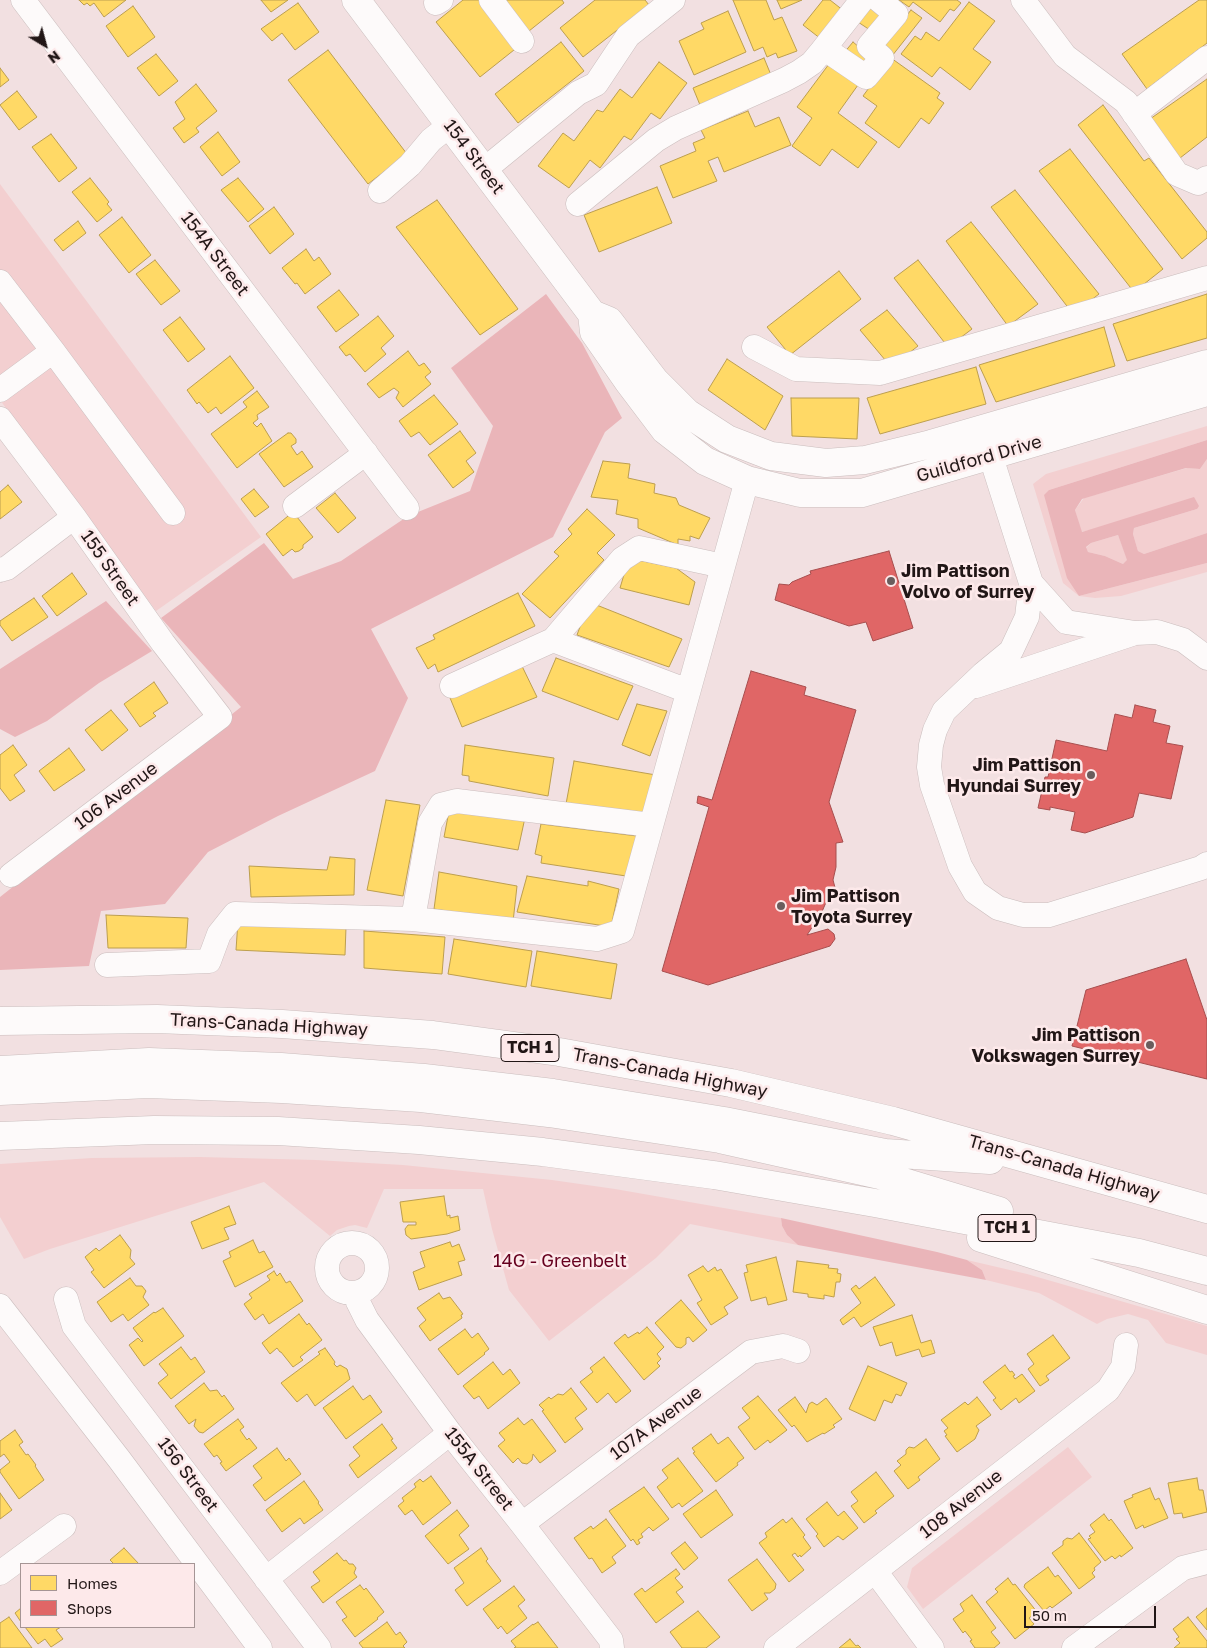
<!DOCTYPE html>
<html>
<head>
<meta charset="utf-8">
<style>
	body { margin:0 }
	#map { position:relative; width:1207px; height:1648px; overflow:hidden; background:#f2e0e1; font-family:"Golos Text",sans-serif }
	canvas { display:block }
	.legend { position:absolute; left:20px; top:1563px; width:175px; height:65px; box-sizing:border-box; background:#fde9ea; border:1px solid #a59595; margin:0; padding:6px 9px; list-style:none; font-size:15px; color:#211616 }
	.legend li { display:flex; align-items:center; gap:10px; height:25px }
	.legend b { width:25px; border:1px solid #a59595 }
	.north { position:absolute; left:20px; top:20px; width:50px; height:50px; -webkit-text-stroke:4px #fde9ea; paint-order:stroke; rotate:143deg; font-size:14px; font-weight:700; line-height:20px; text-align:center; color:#211616 }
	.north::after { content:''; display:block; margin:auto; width:18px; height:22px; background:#211616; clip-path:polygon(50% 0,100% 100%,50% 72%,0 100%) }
	.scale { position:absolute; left:1024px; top:1606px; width:132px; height:22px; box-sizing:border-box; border:2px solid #211616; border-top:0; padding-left:6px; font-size:15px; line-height:18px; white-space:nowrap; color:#211616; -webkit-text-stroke:4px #fde9ea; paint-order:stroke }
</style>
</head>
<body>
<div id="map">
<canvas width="1207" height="1648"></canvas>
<ul class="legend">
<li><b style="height:14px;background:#ffd966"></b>Homes</li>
<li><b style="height:14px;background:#e06666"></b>Shops</li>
</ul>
<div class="north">N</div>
<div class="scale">50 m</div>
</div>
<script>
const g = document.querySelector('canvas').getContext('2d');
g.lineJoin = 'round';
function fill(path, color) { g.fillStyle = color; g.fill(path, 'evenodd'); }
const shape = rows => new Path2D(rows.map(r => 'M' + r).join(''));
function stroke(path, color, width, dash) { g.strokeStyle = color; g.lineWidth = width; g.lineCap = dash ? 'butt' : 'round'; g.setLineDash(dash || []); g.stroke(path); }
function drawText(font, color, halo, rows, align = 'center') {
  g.font = font + ' "Golos Text",sans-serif'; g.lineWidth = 5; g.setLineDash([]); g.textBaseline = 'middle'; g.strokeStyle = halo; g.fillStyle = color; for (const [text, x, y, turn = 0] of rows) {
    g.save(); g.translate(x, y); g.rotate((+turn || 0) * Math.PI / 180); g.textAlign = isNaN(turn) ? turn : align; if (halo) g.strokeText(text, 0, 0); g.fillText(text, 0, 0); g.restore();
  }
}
fill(shape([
	[0,184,261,537,156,611,0,400],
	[1207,426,1207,440,1049,490,1079,596,1207,563,1207,572,1121,596,1095,598,1079,596,1063,583,1033,484,1046,474],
	[1207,459,1207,533,1144,554,1138,551,1133,534,1134,528,1197,509,1081,532,1075,510,1084,498,1187,468,1200,469],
	[1118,535,1128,561,1123,564,1105,556,1088,552,1086,548,1091,543],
	[200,1157,316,1160,403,1165,552,1180,615,1189,781,1218,782,1226,787,1235,798,1245,690,1224,656,1258,549,1341,509,1290,492,1229,483,1189,384,1189,367,1228,355,1225,349,1226,337,1230,330,1236,264,1182,50,1249,24,1259,0,1217,0,1164,92,1158],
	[967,1260,1027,1274,1207,1326,1207,1355,1166,1343,1148,1320,1128,1314,1107,1319,1097,1324,1039,1293,986,1280,982,1270],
	[1068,1447,1092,1477,923,1609,907,1587,912,1568]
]), '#f3cfd0');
fill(shape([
	[546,294,582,343,622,418,605,432,553,537,371,629,408,698,375,771,278,816,208,852,165,904,101,911,89,966,0,970,0,897,241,707,161,618,264,543,293,579,341,561,408,516,470,491,493,426,451,368],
	[1207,440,1207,459,1200,469,1186,468,1082,499,1075,510,1082,532,1194,497,1199,506,1197,509,1134,528,1133,534,1138,551,1144,554,1207,533,1207,563,1079,596,1067,578,1044,495,1049,490],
	[1118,535,1127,560,1123,564,1105,556,1088,552,1086,547,1091,543],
	[106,601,152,651,99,683,47,721,15,737,0,729,0,669],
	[781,1218,937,1252,967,1260,982,1270,986,1280,798,1245,787,1235,782,1226]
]), '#eab5b9');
const homes = shape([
	[79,0,126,0,104,17,94,3,90,6,87,3,84,5,79,0],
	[261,0,288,0,271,12,261,0],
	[463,0,482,0,519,46,480,77,436,22,463,0],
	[499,0,562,0,564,3,524,35,499,0],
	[595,0,645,0,649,5,583,57,560,28,595,0],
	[733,0,766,0,774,20,782,17,797,51,778,58,776,53,767,57,763,47,754,51,733,0],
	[777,0,802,0,781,9,777,0],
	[823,0,830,0,844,11,821,39,803,25,823,0],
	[899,0,957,0,961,3,954,11,950,9,940,22,913,2,909,7,899,0],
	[1199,0,1207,0,1207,43,1147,89,1122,54,1199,0],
	[969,2,995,21,973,49,991,62,970,90,940,67,932,77,901,54,915,36,921,40,926,32,939,41,969,2],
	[298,3,319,32,295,50,282,33,272,41,261,29,298,3],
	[870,4,882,13,870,30,858,22,870,4],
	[133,6,155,37,128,57,106,26,133,6],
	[911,10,922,18,892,56,881,48,911,10],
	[728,11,746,52,694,75,679,41,704,29,701,23,728,11],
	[561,42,584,71,518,123,495,94,561,42],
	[853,42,872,58,863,69,843,54,853,42],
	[328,50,407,154,368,184,288,80,328,50],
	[156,54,178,81,159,96,137,68,156,54],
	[764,58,771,75,700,105,693,88,764,58],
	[891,58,940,93,937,98,944,103,929,124,921,118,899,148,865,123,877,106,863,96,891,58],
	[659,62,687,83,660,119,651,113,631,140,624,136,600,168,590,160,569,188,538,166,563,133,574,141,597,110,603,112,620,89,632,98,659,62],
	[829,64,858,85,838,113,877,142,858,168,832,149,820,166,792,146,812,118,797,107,829,64],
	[0,68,9,80,0,87,0,68],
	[1207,79,1207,137,1180,158,1150,119,1207,79],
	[196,84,217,111,196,128,199,132,184,143,173,128,185,119,175,102,196,84],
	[17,91,37,117,19,130,0,105,17,91],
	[1103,105,1144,161,1149,158,1207,232,1207,238,1182,259,1078,125,1103,105],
	[748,111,755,127,779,117,791,145,724,172,718,157,708,161,717,181,673,198,660,166,696,151,693,143,705,138,701,130,748,111],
	[218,132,240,162,222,176,200,147,218,132],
	[51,134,77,168,59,182,32,147,51,134],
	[1070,149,1163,269,1134,292,1039,171,1070,149],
	[90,178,109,202,107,204,112,210,97,222,72,192,90,178],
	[238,178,264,209,248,222,221,190,238,178],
	[657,187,672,223,599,252,584,215,657,187],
	[1015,190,1099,294,1073,314,991,207,1015,190],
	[437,200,518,309,480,335,396,227,437,200],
	[274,207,294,234,270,254,249,226,274,207],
	[122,217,151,255,129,273,99,235,122,217],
	[78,221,86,233,63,251,54,240,78,221],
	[971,222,1038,304,1008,326,946,241,971,222],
	[306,249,314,261,319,257,331,274,305,294,297,283,295,284,282,268,306,249],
	[155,260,180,291,161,305,136,274,155,260],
	[918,260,972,329,948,347,894,278,918,260],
	[839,271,861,299,790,355,767,327,839,271],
	[339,290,359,315,336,332,317,307,339,290],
	[1207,294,1207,338,1127,361,1113,324,1207,294],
	[887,310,918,346,891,367,860,330,887,310],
	[378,316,394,336,381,348,386,354,365,372,350,354,346,356,339,347,378,316],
	[180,317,205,349,188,362,163,330,180,317],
	[1104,327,1115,366,996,402,979,365,1104,327],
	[408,351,419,366,424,363,431,372,425,377,431,384,403,407,396,398,399,392,394,388,379,398,367,384,408,351],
	[230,356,254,388,221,414,216,407,208,413,199,402,197,404,187,390,230,356],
	[727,359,783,396,765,430,708,390,727,359],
	[976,367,986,404,880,434,867,398,976,367],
	[257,391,269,407,257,415,258,419,253,423,257,427,261,423,272,441,237,468,211,434,247,407,243,402,257,391],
	[434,395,458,424,430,445,419,432,411,437,399,421,434,395],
	[791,398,859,398,857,439,792,436,791,398],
	[460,431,476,453,466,461,474,472,453,488,428,455,460,431],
	[288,433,291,433,296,439,296,443,291,446,297,455,302,451,313,467,284,487,259,454,288,433],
	[603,461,630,464,628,478,655,484,654,493,676,498,679,505,710,518,699,539,690,536,690,541,678,539,678,545,638,528,638,519,616,514,618,500,591,497,603,461],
	[8,485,22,502,0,519,0,492,8,485],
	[254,489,269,507,255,517,241,499,254,489],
	[335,493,356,518,338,533,316,508,335,493],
	[587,509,615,535,597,553,604,560,550,618,522,594,559,556,554,552,572,534,568,529,587,509],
	[293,512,313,537,303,545,303,548,299,551,295,552,292,549,283,556,266,534,293,512],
	[629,558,676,568,695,582,689,605,620,588,629,558],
	[72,573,87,594,57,616,42,596,72,573],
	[518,593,535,626,438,672,435,664,428,669,416,648,435,639,433,635,518,593],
	[34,598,48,617,12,641,0,625,0,621,34,598],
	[589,602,682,639,669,667,577,635,589,602],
	[556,658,633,686,618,720,542,691,556,658],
	[520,662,537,697,462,727,448,693,520,662],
	[154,682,168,703,153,713,156,716,140,727,124,704,154,682],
	[637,704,667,711,650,756,622,745,637,704],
	[111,710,128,730,102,751,85,730,111,710],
	[13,745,27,765,14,775,25,791,10,801,0,788,0,755,13,745],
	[465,745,554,758,548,796,469,781,469,776,462,775,465,745],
	[69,748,85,770,54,791,39,771,69,748],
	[574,761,656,775,644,815,566,804,574,761],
	[386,800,420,805,403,896,367,890,386,800],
	[450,806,526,813,518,850,444,837,450,806],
	[541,824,637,836,626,876,541,863,542,856,535,854,541,824],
	[330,857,355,859,354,895,251,897,249,866,327,870,330,857],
	[439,872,517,886,513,922,434,909,439,872],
	[527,876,588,886,588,881,619,889,611,927,517,912,527,876],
	[106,915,188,918,186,948,108,948,106,915],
	[238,921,346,927,345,955,236,950,238,921],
	[364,931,445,937,442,974,364,968,364,931],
	[454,939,532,951,526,987,448,974,454,939],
	[537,951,617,964,611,999,531,986,537,951],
	[444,1196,447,1216,450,1215,450,1218,458,1216,460,1230,447,1234,411,1239,406,1235,405,1229,408,1225,416,1225,416,1222,403,1222,400,1202,444,1196],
	[229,1206,236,1224,224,1228,229,1239,202,1249,191,1222,229,1206],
	[120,1235,131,1250,130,1258,135,1264,104,1288,91,1272,94,1270,85,1257,96,1248,99,1251,120,1235],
	[253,1240,259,1253,264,1251,273,1267,235,1287,223,1261,231,1257,229,1252,253,1240],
	[450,1242,452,1247,459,1244,465,1260,458,1262,462,1275,419,1290,413,1272,425,1267,420,1252,450,1242],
	[776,1257,787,1300,768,1305,766,1297,751,1301,744,1273,748,1272,746,1265,776,1257],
	[797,1261,829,1265,828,1268,838,1269,837,1273,841,1274,840,1282,836,1282,834,1297,824,1295,824,1299,808,1297,808,1294,793,1292,797,1261],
	[703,1266,708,1272,715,1267,717,1271,721,1269,738,1298,724,1307,728,1314,711,1325,697,1303,702,1300,688,1275,703,1266],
	[274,1271,277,1276,280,1273,286,1283,290,1281,303,1301,269,1324,263,1314,255,1320,244,1304,252,1298,249,1294,270,1280,267,1276,274,1271],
	[875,1277,895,1305,861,1327,854,1317,843,1325,840,1320,861,1303,851,1289,856,1285,859,1289,875,1277],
	[130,1278,136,1286,142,1286,146,1291,143,1297,149,1305,128,1321,123,1314,111,1322,97,1302,130,1278],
	[439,1293,443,1299,450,1297,463,1314,461,1315,462,1318,430,1341,419,1326,426,1320,417,1308,439,1293],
	[681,1300,707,1330,693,1342,689,1337,686,1338,686,1344,681,1348,676,1347,655,1323,681,1300],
	[163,1308,184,1336,144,1366,129,1345,138,1338,142,1342,143,1341,133,1328,154,1312,155,1313,163,1308],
	[299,1314,307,1325,309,1323,322,1340,300,1357,303,1360,293,1367,281,1352,280,1352,277,1348,270,1354,262,1343,299,1314],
	[912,1315,921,1343,931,1340,935,1353,922,1357,919,1349,896,1356,892,1342,880,1346,873,1327,912,1315],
	[647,1327,664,1347,657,1354,661,1359,657,1363,660,1366,644,1380,614,1343,625,1334,628,1338,638,1332,639,1334,647,1327],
	[465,1329,472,1338,478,1333,489,1349,484,1353,485,1354,458,1375,438,1349,465,1329],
	[1053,1335,1070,1358,1046,1376,1049,1380,1040,1386,1028,1369,1034,1364,1027,1354,1053,1335],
	[181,1347,191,1360,195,1357,205,1372,171,1399,158,1383,168,1375,159,1364,181,1347],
	[325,1348,335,1362,334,1364,337,1367,340,1365,347,1369,350,1379,315,1406,307,1394,297,1402,281,1383,320,1354,318,1352,325,1348],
	[604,1357,631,1391,616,1403,608,1393,597,1403,580,1382,593,1372,590,1368,604,1357],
	[493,1362,503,1375,510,1369,520,1383,488,1409,479,1396,474,1399,463,1386,493,1362],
	[1005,1365,1010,1372,1012,1371,1015,1375,1013,1376,1015,1379,1022,1374,1035,1391,1019,1403,1016,1398,1001,1410,993,1400,996,1398,983,1382,1005,1365],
	[868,1366,907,1383,901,1396,896,1394,892,1403,884,1400,875,1421,849,1409,868,1366],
	[204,1383,210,1391,217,1390,222,1397,224,1395,234,1409,203,1433,199,1432,194,1426,196,1419,189,1424,175,1406,204,1383],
	[353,1386,363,1400,370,1395,382,1412,346,1439,323,1408,353,1386],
	[571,1388,587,1409,575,1418,583,1429,565,1443,542,1411,544,1410,539,1405,549,1397,551,1399,558,1394,563,1395,571,1388],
	[758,1396,787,1430,770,1443,768,1440,755,1450,738,1427,750,1418,742,1408,758,1396],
	[795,1397,806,1413,809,1404,812,1402,817,1405,826,1398,842,1419,833,1425,835,1427,824,1434,823,1433,807,1442,794,1425,792,1427,778,1410,795,1397],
	[977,1397,991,1415,976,1426,979,1430,975,1439,957,1452,945,1436,947,1435,944,1431,948,1428,941,1420,965,1402,968,1405,977,1397],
	[518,1418,524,1425,532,1419,556,1451,540,1463,533,1454,532,1460,527,1464,522,1463,518,1458,513,1463,498,1446,505,1440,499,1433,518,1418],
	[238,1419,244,1427,240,1430,247,1440,249,1438,257,1448,226,1471,220,1463,222,1462,217,1455,214,1457,204,1444,238,1419],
	[382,1424,393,1439,391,1440,397,1448,358,1478,349,1465,360,1456,353,1447,382,1424],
	[15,1430,23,1442,19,1445,26,1455,28,1454,36,1465,35,1466,44,1480,19,1499,0,1472,0,1470,10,1462,4,1454,0,1457,0,1441,15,1430],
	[711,1434,718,1444,728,1437,744,1458,737,1463,738,1465,716,1482,693,1453,695,1452,692,1448,711,1434],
	[926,1439,940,1459,918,1477,920,1480,908,1489,894,1471,901,1465,897,1461,906,1454,906,1450,909,1447,914,1448,926,1439],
	[277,1448,286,1461,289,1458,301,1474,265,1501,253,1485,262,1478,253,1466,277,1448],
	[678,1458,703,1491,682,1507,679,1503,672,1508,657,1487,668,1478,662,1470,678,1458],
	[876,1472,894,1496,875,1511,877,1513,864,1523,851,1506,858,1501,851,1492,876,1472],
	[431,1476,451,1503,423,1525,412,1510,405,1515,398,1506,404,1501,402,1498,416,1487,414,1484,420,1479,423,1482,431,1476],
	[1197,1478,1199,1490,1203,1490,1207,1512,1183,1518,1182,1513,1174,1514,1168,1483,1197,1478],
	[304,1481,319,1502,318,1503,323,1510,304,1524,300,1518,282,1532,266,1510,304,1481],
	[644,1487,669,1519,653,1531,649,1527,641,1534,643,1537,638,1540,640,1543,637,1545,633,1539,631,1541,609,1511,644,1487],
	[1150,1488,1155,1500,1159,1498,1168,1518,1144,1528,1143,1525,1136,1529,1124,1501,1133,1497,1132,1495,1150,1488],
	[716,1490,733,1515,701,1538,683,1514,716,1490],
	[0,1493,12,1510,0,1519,0,1493],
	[827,1502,838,1516,844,1511,858,1528,843,1540,838,1536,824,1547,816,1536,818,1534,806,1519,827,1502],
	[457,1510,469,1526,459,1535,469,1549,448,1564,425,1536,457,1510],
	[1104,1514,1109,1521,1111,1519,1133,1548,1121,1557,1120,1555,1115,1559,1112,1556,1105,1561,1088,1539,1091,1538,1089,1536,1095,1532,1090,1525,1104,1514],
	[792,1518,805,1535,803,1537,811,1548,801,1557,800,1555,798,1557,795,1553,792,1555,804,1570,789,1582,759,1543,767,1537,765,1533,783,1519,786,1523,792,1518],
	[606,1519,626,1546,612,1557,616,1563,602,1573,592,1558,589,1559,574,1538,591,1526,593,1529,606,1519],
	[1079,1533,1101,1562,1094,1568,1095,1570,1092,1573,1095,1577,1079,1589,1052,1553,1063,1545,1063,1541,1067,1538,1072,1539,1079,1533],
	[685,1542,698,1558,684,1570,671,1553,685,1542],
	[124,1548,139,1564,114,1564,110,1560,124,1548],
	[481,1548,488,1559,486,1561,501,1581,467,1606,455,1590,464,1583,454,1568,481,1548],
	[337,1553,344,1561,346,1560,349,1564,353,1564,356,1568,354,1573,357,1577,323,1603,311,1587,320,1581,313,1572,337,1553],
	[757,1559,776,1584,775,1589,770,1593,764,1593,768,1599,752,1611,728,1580,757,1559],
	[1048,1567,1055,1577,1058,1575,1072,1593,1052,1608,1050,1606,1044,1611,1024,1587,1025,1584,1048,1567],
	[676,1569,680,1574,675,1578,683,1587,676,1592,684,1602,656,1623,634,1594,642,1588,645,1592,676,1569],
	[1008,1578,1013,1585,1015,1584,1037,1612,1029,1618,1034,1624,1015,1639,986,1602,998,1592,995,1589,1008,1578],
	[360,1585,364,1590,366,1588,384,1612,377,1618,378,1619,355,1637,342,1620,347,1617,336,1602,360,1585],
	[514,1586,525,1600,518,1606,527,1618,507,1634,501,1626,498,1629,483,1609,514,1586],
	[972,1595,996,1628,991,1632,1000,1643,994,1648,975,1648,970,1641,972,1640,965,1631,963,1633,953,1619,964,1611,960,1604,972,1595],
	[21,1608,21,1622,15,1613,21,1608],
	[1207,1608,1207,1630,1196,1617,1207,1608],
	[698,1611,720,1637,706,1648,682,1648,670,1632,698,1611],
	[9,1617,32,1648,0,1648,0,1623,9,1617],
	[1188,1617,1207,1641,1207,1648,1174,1648,1180,1643,1176,1639,1179,1637,1173,1629,1188,1617],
	[387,1622,396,1635,400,1632,407,1642,403,1646,405,1648,363,1648,359,1643,387,1622],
	[538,1622,558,1648,514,1648,516,1647,511,1641,533,1624,533,1625,538,1622],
	[25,1627,61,1627,56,1630,63,1639,51,1647,45,1639,38,1644,25,1627],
	[850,1639,856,1646,858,1645,861,1648,839,1648,850,1639]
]);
fill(homes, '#ffd966');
stroke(homes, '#bc9e4e', 1);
const shops = shape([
	[889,551,913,628,873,641,866,622,849,626,775,600,779,584,789,585,792,582,811,574,810,571,889,551],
	[751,671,806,687,804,695,856,710,829,802,843,842,836,843,836,867,833,880,837,895,830,893,821,914,807,935,828,929,834,934,835,939,830,946,708,985,662,971,709,807,697,803,698,796,712,800,751,671],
	[1135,705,1156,710,1153,722,1170,726,1166,743,1183,746,1171,799,1139,793,1133,817,1085,833,1071,830,1075,812,1050,807,1050,810,1038,808,1045,777,1048,777,1056,740,1107,751,1115,714,1132,718,1135,705],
	[1186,959,1207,1020,1207,1079,1072,1046,1086,990,1186,959]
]);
fill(shops, '#e06666');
stroke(shops, '#a74e4e', 1);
const minor = shape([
	[23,0,407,508],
	[491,0,522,41],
	[1023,0,1065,56,1126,102,1177,174,1198,183,1207,178],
	[436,3,441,0],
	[825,49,866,77,882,58,869,46,896,14,879,0],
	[1134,114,1207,58],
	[484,170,578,93,596,84,628,36,673,0],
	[380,191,410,165,431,140,450,125],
	[578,204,656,140,676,128,784,80,799,72,812,63,822,51,862,0],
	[0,282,53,351,173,513],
	[754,347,796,369,880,373,1207,278],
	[0,390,53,351],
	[0,419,74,517,163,643,220,717,11,875],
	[985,438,1031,583],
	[295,506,366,453],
	[0,570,7,568,74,517],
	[553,640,688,691],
	[1207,658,1183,640,1157,632,1135,633,1066,622,1031,583,1027,617,1011,651,983,674,944,711,935,730,931,745,929,767,932,785,960,866,975,892,998,908,1023,915,1049,915,1201,868,1207,864],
	[452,686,553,640,622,559,639,548,723,566],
	[976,686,1132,634],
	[651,825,457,801,441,805,430,823,413,919,597,939,622,931,747,480],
	[107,965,209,961,219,934,235,914,413,919],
	'327 1268a25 25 0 1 1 50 0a25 25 0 1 1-50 0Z',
	[356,1294,358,1302,367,1320,450,1433,522,1524,611,1640,612,1648],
	[66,1299,74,1326,319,1648],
	[0,1306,119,1459,260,1648],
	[522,1524,751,1352,783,1346,798,1351],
	[875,1571,932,1648],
	[0,1573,64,1526],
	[266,1579,450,1433],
	[776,1648,1108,1390,1123,1367,1126,1345],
	[1074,1648,1183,1568,1207,1562]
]);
const major = shape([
	[356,0,592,314,594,332,628,381,665,430,705,461,747,480,800,493,862,493,1207,392],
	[592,314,609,321,655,381,687,413,727,439,771,456,826,463,865,460,931,444,1207,364]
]);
const highway = shape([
	[0,1021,157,1019,282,1024,433,1035,559,1052,731,1083,893,1121,1207,1209],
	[0,1070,149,1062,281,1067,424,1078,553,1093,724,1121,885,1153,990,1160],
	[0,1091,148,1084,282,1089,421,1098,549,1113,720,1139,880,1175,999,1211],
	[0,1136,154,1130,278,1131,419,1140,543,1152,714,1175,875,1203,1139,1253,1207,1271],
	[981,1238,1207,1310]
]);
stroke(minor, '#cabdbd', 25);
stroke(major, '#cabdbd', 29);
stroke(highway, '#cabdbd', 29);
stroke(minor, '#fdfafa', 24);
stroke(major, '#fdfafa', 28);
stroke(highway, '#fdfafa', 28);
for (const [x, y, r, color] of [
	[891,581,5,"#6a5d5d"],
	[1091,775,5,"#6a5d5d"],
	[781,906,5,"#6a5d5d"],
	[1150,1045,5,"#6a5d5d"]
]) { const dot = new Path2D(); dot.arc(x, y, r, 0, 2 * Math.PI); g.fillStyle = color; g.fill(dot); stroke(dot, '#fde9ea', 2); }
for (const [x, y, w] of [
	[530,1048,58],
	[1007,1228,58]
]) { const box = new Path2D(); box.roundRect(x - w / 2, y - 13.5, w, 27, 4); g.fillStyle = '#fde9ea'; g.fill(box); stroke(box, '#211616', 1); }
drawText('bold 16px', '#211616', null, [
	["TCH 1",530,1048],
	["TCH 1",1007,1228]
]);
drawText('18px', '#211616', '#fde9ea', [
	["154 Street",474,157,53],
	["154A Street",215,254,53],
	["Guildford Drive",979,459,-16],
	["155 Street",110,568,55],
	["106 Avenue",116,796,-37],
	["Trans-Canada Highway",269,1025,3],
	["Trans-Canada Highway",670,1073,11],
	["Trans-Canada Highway",1064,1168,16],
	["107A Avenue",656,1423,-37],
	["155A Street",479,1469,52],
	["156 Street",188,1475,53],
	["108 Avenue",961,1504,-38]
]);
drawText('bold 18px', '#211616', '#fde9ea', [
	["Jim Pattison",901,571],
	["Volvo of Surrey",901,592],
	["Jim Pattison",1081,765,"right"],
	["Hyundai Surrey",1081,786,"right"],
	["Jim Pattison",791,896],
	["Toyota Surrey",791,917],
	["Jim Pattison",1140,1035,"right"],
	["Volkswagen Surrey",1140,1056,"right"]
], 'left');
drawText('18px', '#66001e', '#fde9ea', [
	["14G - Greenbelt",560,1261]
]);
</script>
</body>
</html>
